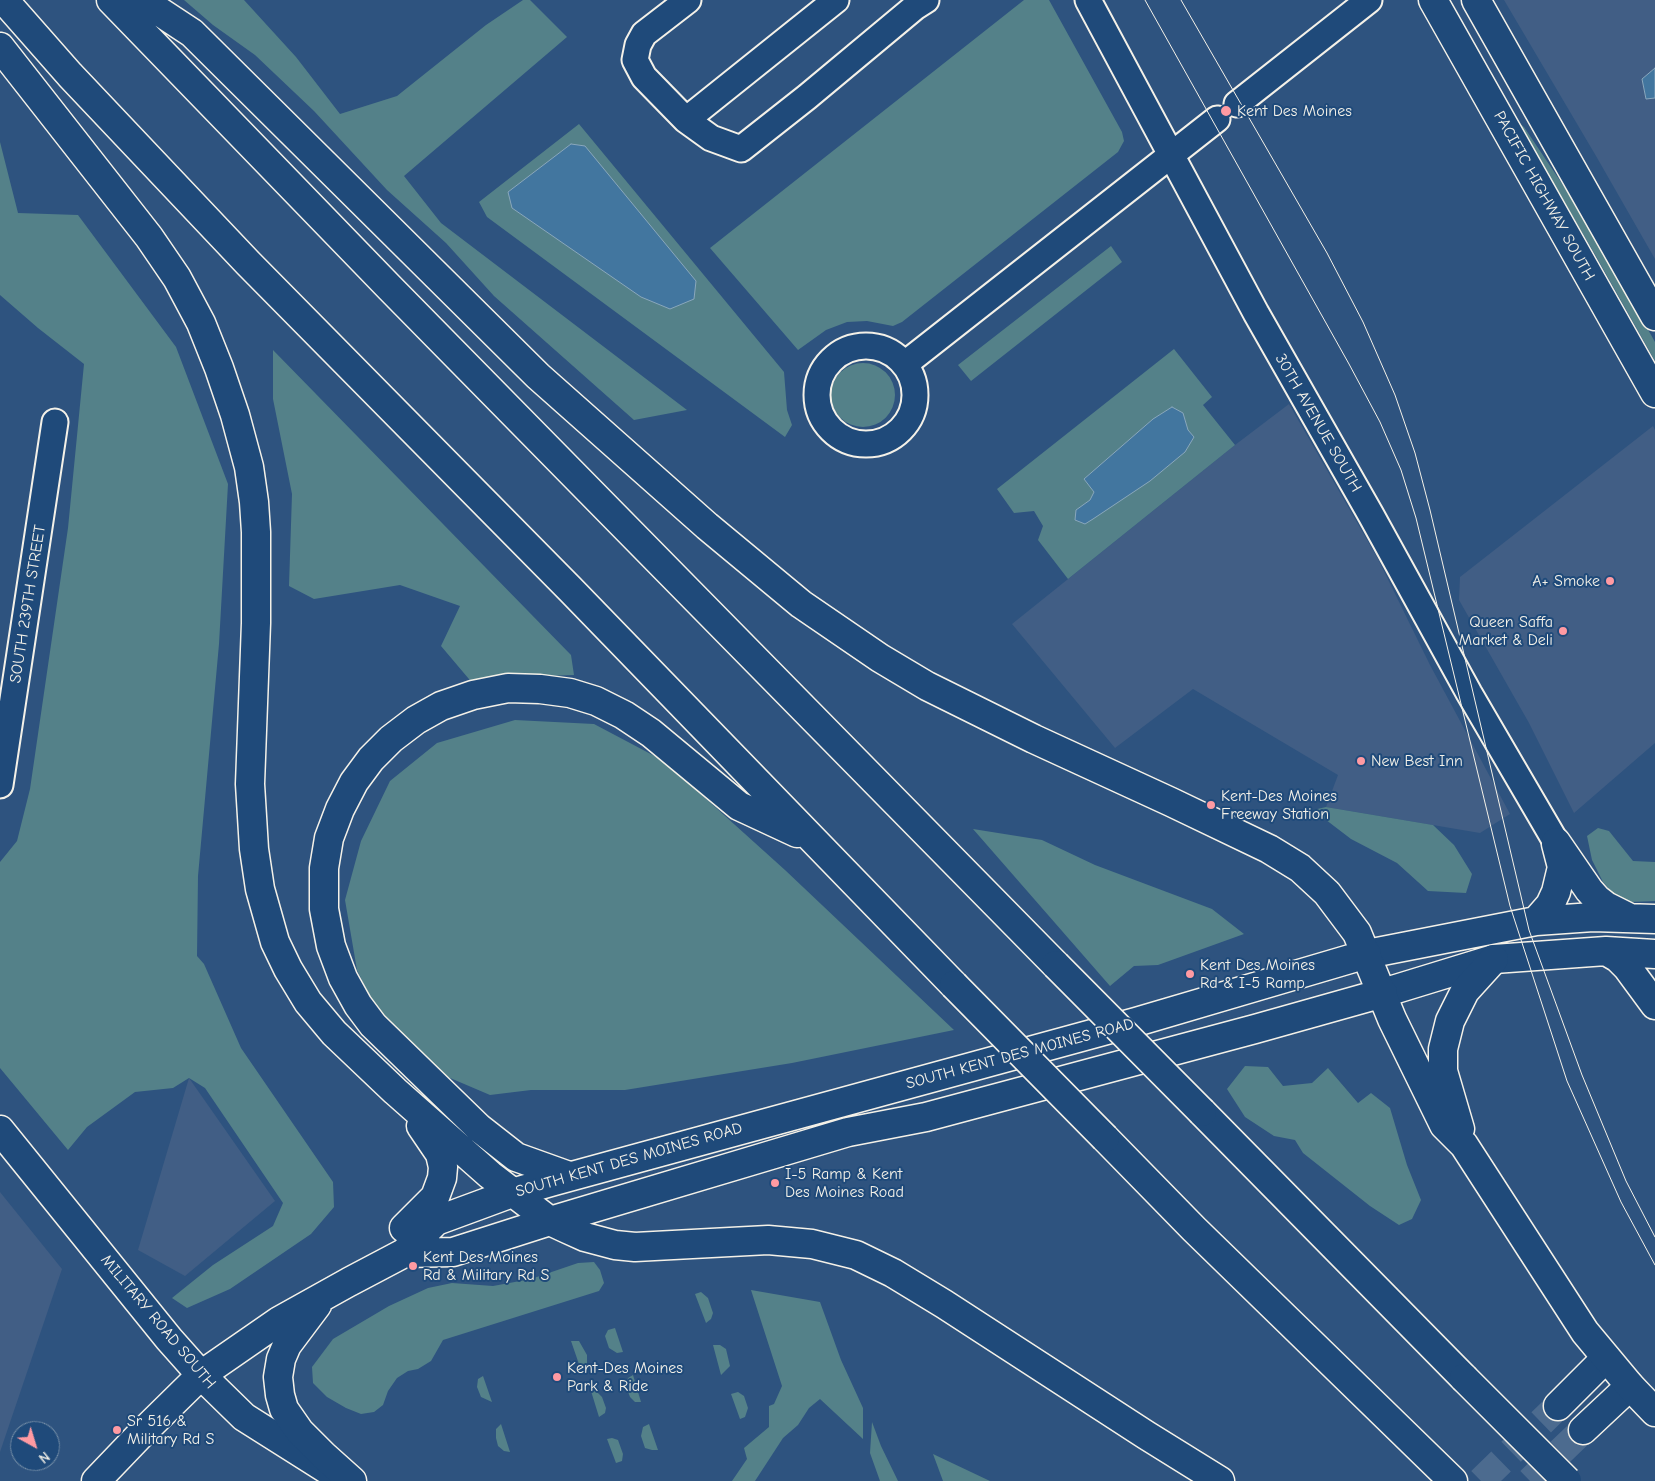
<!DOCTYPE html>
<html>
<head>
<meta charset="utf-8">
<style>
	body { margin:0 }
	#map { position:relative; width:1655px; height:1481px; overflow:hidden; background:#2e537f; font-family:"Comic Neue",sans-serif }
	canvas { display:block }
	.north { position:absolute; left:10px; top:1421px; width:50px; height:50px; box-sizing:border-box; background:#1f4a7a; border:1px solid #748da6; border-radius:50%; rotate:141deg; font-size:14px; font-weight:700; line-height:20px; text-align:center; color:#f4f1e8 }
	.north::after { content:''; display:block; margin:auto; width:18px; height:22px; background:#ff9aa2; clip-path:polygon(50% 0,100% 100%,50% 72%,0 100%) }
</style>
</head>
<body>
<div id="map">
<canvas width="1655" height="1481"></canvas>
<div class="north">N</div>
</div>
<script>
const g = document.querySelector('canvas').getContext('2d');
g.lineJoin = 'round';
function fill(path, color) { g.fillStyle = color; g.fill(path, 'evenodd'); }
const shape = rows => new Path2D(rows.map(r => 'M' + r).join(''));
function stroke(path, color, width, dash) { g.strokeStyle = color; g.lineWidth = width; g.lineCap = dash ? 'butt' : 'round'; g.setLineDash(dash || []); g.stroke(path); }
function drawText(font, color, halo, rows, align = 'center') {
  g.font = font + ' "Comic Neue",sans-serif'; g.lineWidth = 4; g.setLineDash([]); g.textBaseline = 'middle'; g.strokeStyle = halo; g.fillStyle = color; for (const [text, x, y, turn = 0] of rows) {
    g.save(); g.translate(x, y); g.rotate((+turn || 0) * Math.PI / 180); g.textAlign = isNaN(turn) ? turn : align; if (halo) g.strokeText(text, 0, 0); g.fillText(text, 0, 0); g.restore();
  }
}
fill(shape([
	[1504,0,1655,0,1655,259,1596,156],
	[1289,404,1378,559,1430,665,1510,814,1480,833,1326,807,1338,775,1193,689,1115,748,1012,624,1235,445],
	[1653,426,1655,430,1655,743,1574,813,1529,723,1459,600,1460,577],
	[189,1078,275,1201,185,1276,138,1250],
	[0,1192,62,1269,0,1452]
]), '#415e85');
fill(shape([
	[184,0,244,0,296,57,340,114,397,96,486,25,523,0,530,0,567,37,404,176,441,223,687,410,634,420,494,296,446,243,387,190,314,111,255,55,213,25],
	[1024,0,1049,0,1122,132,1124,141,1118,152,902,322,893,326,867,321,847,322,826,330,798,350,710,248],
	[1518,122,1524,127,1573,200,1637,310,1655,342,1655,361,1597,258],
	[579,124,784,372,787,410,792,425,785,437,487,217,479,202],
	[0,142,18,213,78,215,176,347,228,484,219,644,198,876,197,956,204,964,241,1048,333,1182,334,1207,311,1234,230,1289,187,1308,172,1298,213,1265,273,1226,283,1203,205,1088,189,1078,173,1088,135,1092,87,1127,68,1150,0,1068,0,862,17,841,30,789,68,528,84,364,38,328,0,295],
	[1111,246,1122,262,971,381,958,365],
	[1174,349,1212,397,1203,405,1235,445,1068,579,1038,540,1043,526,1034,511,1014,513,997,489],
	[273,350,571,655,574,675,543,676,474,685,441,646,460,606,400,585,314,599,289,586,292,494,273,399],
	'831 395a32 32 0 1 1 64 0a32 32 0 1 1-64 0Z',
	[515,720,594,724,664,761,785,870,954,1030,792,1063,625,1090,531,1090,490,1095,429,1069,385,1027,357,970,345,900,361,841,390,781,437,743],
	[1326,807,1433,825,1454,845,1472,874,1466,893,1428,891,1397,863,1351,839,1313,810],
	[1598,828,1609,831,1633,861,1655,862,1655,901,1630,902,1616,897,1603,882,1592,860,1587,836],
	[973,829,1042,840,1095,865,1212,909,1244,934,1158,965,1134,966,1110,986],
	[1245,1066,1268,1067,1283,1086,1312,1083,1328,1068,1358,1103,1371,1093,1390,1108,1407,1165,1421,1200,1412,1219,1399,1225,1370,1206,1303,1153,1295,1140,1274,1136,1245,1117,1227,1089],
	[594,1262,600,1270,604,1283,599,1291,443,1340,431,1361,418,1369,408,1371,397,1378,388,1391,383,1405,374,1412,361,1414,346,1408,327,1397,313,1383,312,1367,333,1339,389,1306,428,1288,452,1283,493,1286,531,1279,578,1263],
	[751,1290,820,1302,841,1360,863,1408,863,1439,820,1399,809,1408,798,1425,783,1438,755,1481,732,1481,747,1459,744,1448,769,1427,769,1406,774,1404,782,1386],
	[701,1292,708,1298,713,1313,711,1319,706,1323,695,1294],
	[615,1328,623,1352,617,1353,609,1348,605,1336,608,1330],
	[571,1341,579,1341,587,1355,587,1367,581,1370],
	[713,1345,720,1345,726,1349,730,1366,721,1375],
	[633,1375,641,1402,635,1402,630,1397,626,1386,628,1378],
	[483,1376,492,1402,481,1397,477,1387,478,1379],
	[591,1391,596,1391,602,1397,606,1408,605,1413,599,1417],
	[738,1392,744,1396,748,1408,745,1417,740,1419,731,1394],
	[872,1422,881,1446,898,1481,880,1481,870,1453],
	[501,1424,510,1452,504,1451,498,1446,496,1438,496,1429],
	[649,1424,658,1450,652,1450,645,1448,641,1436,643,1427],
	[612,1438,618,1440,623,1454,622,1461,616,1463,607,1439],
	[933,1454,990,1481,943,1481]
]), '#548189');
const water = shape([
	[1655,68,1655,98,1646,99,1642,79,1655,68],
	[571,144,585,146,696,281,694,299,670,309,641,297,512,208,508,192,571,144],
	[1172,407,1183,413,1188,430,1194,437,1185,452,1150,481,1093,519,1085,524,1075,520,1076,510,1090,500,1094,492,1084,479,1153,419,1172,407]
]);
fill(water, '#42769f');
stroke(water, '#89a7bc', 1);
stroke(shape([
	[1481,1481,1558,1406],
	[1530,1481,1583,1430]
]), '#4c6b8f', 28, [28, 14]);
const minor = shape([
	[688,0,644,34,638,45,635,60,644,77,686,120,711,138,741,149,807,97,915,7,926,0],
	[1088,0,1256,313,1371,515,1469,693,1556,842],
	[1237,104,1369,0],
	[686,120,836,0],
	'817 395a49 49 0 1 1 98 0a49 49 0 1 1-98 0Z',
	[905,364,1217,119],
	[0,785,55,422]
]);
const major = shape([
	[1433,0,1655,393],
	[1476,0,1655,316],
	[1556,842,1589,890,1597,899,1606,906,1628,917],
	[1536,921,1550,905,1556,892,1562,867,1556,844],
	[1606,951,1618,958,1627,967,1655,1005],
	[1367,954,1536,921,1593,917,1655,919],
	[1383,993,1494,959,1606,951,1655,954],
	[0,1130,169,1339,201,1375,244,1417,336,1475],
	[1558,1406,1606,1358],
	[1583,1430,1630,1386]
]);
const highway = shape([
	[4,0,70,75,248,263,570,589,954,985],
	[111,0,390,288,1056,965],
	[142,0,192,33,538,376,707,526,801,604,880,658,927,686,1034,739,1171,802,1269,849,1300,868,1327,893,1357,933,1392,1019,1444,1125,1464,1145,1585,1332,1630,1386,1655,1412],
	[0,47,149,237,177,278,201,323,219,368,235,415,249,467,254,502,256,532,256,623,250,784,254,849,260,889,275,942,288,969,308,1002,334,1033,395,1091,490,1175,550,1221,565,1228,585,1237,615,1245,635,1247,768,1240,812,1244,856,1255,893,1273,944,1304,1146,1435,1220,1481],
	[1202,1112,1464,1378],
	[1460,1129,1443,1071,1443,1049,1450,1021,1465,991,1494,959],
	[1105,1138,1194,1229,1453,1481],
	[569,1176,516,1157,479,1128,373,1025,358,1005,343,978,331,946,324,909,324,868,329,838,340,809,354,782,371,759,391,739,416,720,441,706,473,695,508,688,540,689,570,693,596,701,624,715,651,733,739,806,797,833],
	[404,1228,435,1197,442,1178,443,1167,440,1154,421,1126],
	[404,1253,453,1252,550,1221,848,1132,926,1117,1255,1029,1383,993],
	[317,1305,287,1345,281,1359,278,1377,280,1395,284,1409,300,1432,323,1455,352,1481],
	[96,1481,140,1435,201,1375,279,1321,349,1282,404,1253,436,1221,512,1193,554,1181,1136,1022,1367,954]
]);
stroke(minor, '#f4f1e8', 29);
stroke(major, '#f4f1e8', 31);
stroke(highway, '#f4f1e8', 31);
stroke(minor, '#1f4a7a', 25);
stroke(major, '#1f4a7a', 28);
stroke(highway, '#1f4a7a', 28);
stroke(shape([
	[1145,0,1349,364,1380,422,1401,470,1416,518,1510,906,1567,1081,1621,1202,1655,1265],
	[1181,0,1327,253,1363,322,1395,395,1415,453,1430,510,1529,930,1582,1075,1626,1181,1655,1237]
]), '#f4f1e8', 1);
const highwayBridge = shape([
	[1056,965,1202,1112],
	[954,985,1105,1138],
	[1464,1378,1567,1481]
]);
stroke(highwayBridge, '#f4f1e8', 31, []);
stroke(highwayBridge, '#1f4a7a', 28);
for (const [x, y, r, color] of [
	[1226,111,6,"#ff9aa2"],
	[1610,581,5,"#ff9aa2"],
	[1563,631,5,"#ff9aa2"],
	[1361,761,5,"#ff9aa2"],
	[1211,805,5,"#ff9aa2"],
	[1190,974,5,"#ff9aa2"],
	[775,1183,5,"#ff9aa2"],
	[413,1266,5,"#ff9aa2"],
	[557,1377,5,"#ff9aa2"],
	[117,1430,5,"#ff9aa2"]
]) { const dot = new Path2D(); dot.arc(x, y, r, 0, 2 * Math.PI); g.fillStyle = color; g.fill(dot); stroke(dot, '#1f4a7a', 2); }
drawText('16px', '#f4f1e8', '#1f4a7a', [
	["Kent Des Moines",1237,111],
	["A+ Smoke",1600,581,"right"],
	["Queen Saffa",1553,622,"right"],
	["Market & Deli",1553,640,"right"],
	["New Best Inn",1371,761],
	["Kent-Des Moines",1221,796],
	["Freeway Station",1221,814],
	["Kent Des Moines",1200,965],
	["Rd & I-5 Ramp",1200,983],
	["I-5 Ramp & Kent",785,1174],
	["Des Moines Road",785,1192],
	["Kent Des Moines",423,1257],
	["Rd & Military Rd S",423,1275],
	["Kent-Des Moines",567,1368],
	["Park & Ride",567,1386],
	["Sr 516 &",127,1421],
	["Military Rd S",127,1439]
], 'left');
drawText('16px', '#f4f1e8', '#1f4a7a', [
	["PACIFIC HIGHWAY SOUTH",1544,196,61],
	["30TH AVENUE SOUTH",1318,423,60],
	["SOUTH 239TH STREET",28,604,-81],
	["SOUTH KENT DES MOINES ROAD",1020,1054,-15],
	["SOUTH KENT DES MOINES ROAD",629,1160,-16],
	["MILITARY ROAD SOUTH",158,1322,50]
]);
</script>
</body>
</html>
